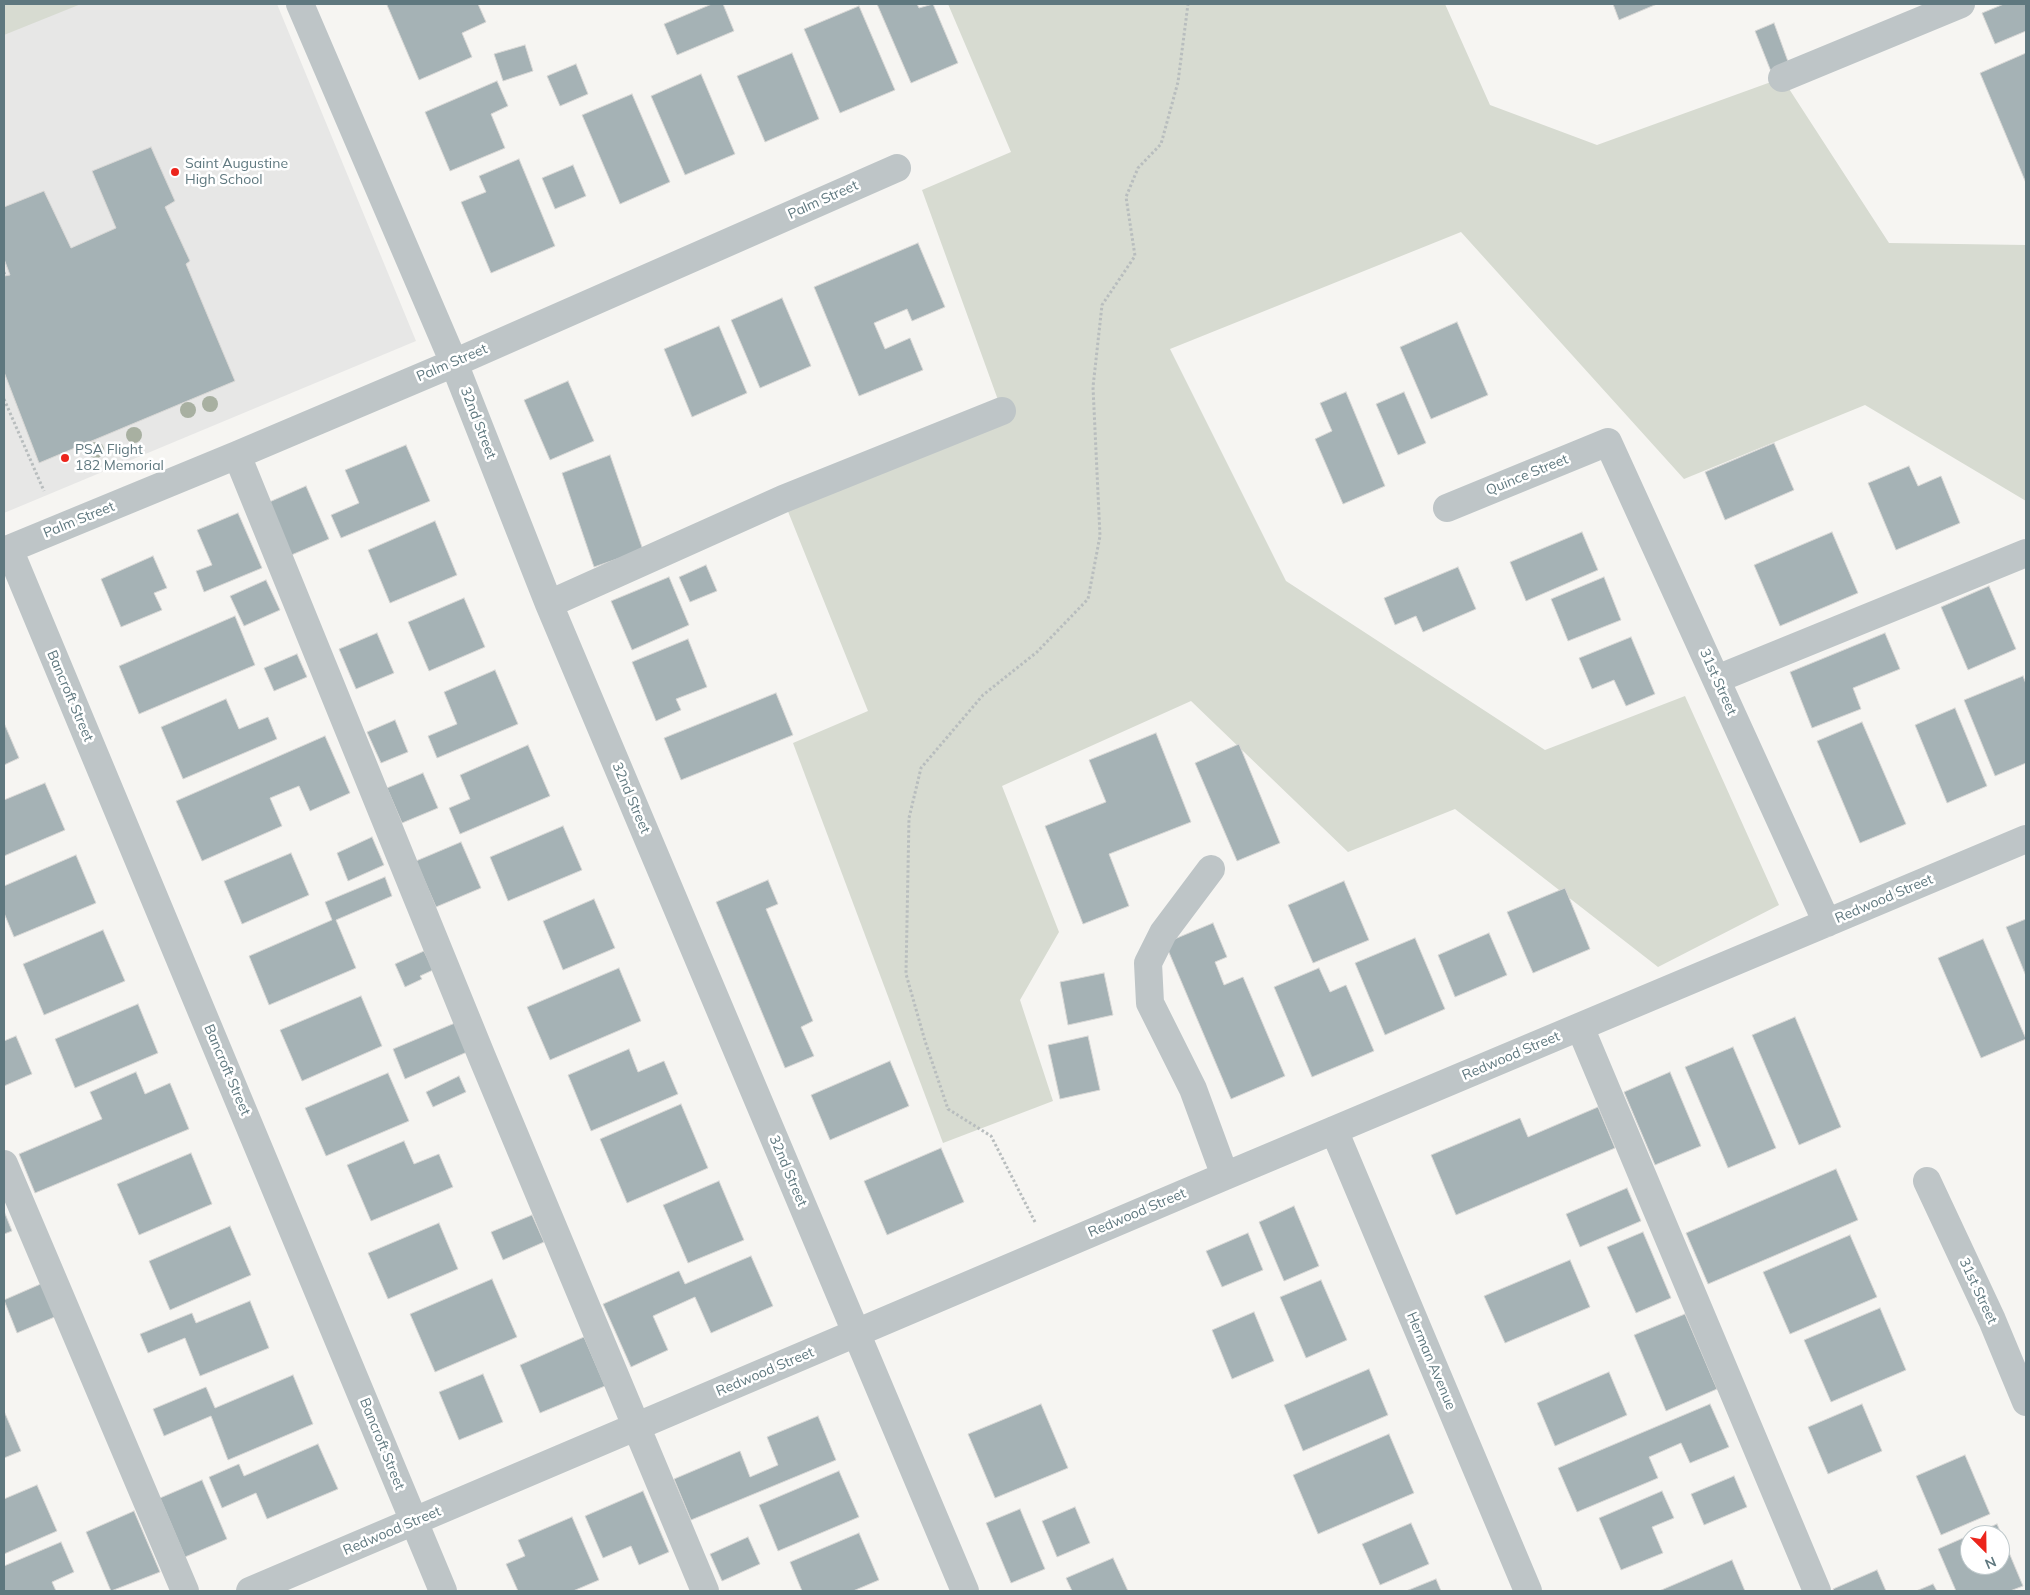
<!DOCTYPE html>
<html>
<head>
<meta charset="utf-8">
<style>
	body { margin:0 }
	#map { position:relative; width:2030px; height:1595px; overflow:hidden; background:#f6f5f2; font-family:Mulish,sans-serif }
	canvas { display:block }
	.frame { position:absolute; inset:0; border:5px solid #5f787f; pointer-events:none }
	.north { position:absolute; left:1960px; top:1525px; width:50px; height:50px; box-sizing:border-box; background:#fff; border:1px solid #bfc9cc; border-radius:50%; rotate:157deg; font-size:14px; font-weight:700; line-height:20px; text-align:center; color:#5f787f }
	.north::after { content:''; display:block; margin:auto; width:18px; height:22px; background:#ec251c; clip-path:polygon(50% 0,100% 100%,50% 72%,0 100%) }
</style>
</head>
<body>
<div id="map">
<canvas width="2030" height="1595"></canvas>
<div class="frame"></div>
<div class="north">N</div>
</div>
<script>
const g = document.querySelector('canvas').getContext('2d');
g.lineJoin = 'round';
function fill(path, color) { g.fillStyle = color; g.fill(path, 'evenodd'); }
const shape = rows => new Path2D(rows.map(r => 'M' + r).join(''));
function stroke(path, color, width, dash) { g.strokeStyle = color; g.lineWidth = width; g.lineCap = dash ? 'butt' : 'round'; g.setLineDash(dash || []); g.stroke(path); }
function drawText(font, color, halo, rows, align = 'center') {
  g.font = font + ' Mulish,sans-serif'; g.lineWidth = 5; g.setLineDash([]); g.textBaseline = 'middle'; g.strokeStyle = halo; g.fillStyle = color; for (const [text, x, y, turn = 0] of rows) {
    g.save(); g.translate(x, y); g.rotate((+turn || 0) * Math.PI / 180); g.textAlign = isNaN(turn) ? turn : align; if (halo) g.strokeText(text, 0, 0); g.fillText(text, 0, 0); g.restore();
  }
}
fill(shape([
	[4,4,277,4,416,341,4,513]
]), '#e7e7e6');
fill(shape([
	[4,4,81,4,4,35],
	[948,4,1445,4,1490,105,1597,145,1782,78,1889,243,2026,245,2026,501,1865,405,1684,479,1461,232,1170,349,1286,581,1545,750,1685,696,1779,905,1658,967,1455,809,1348,852,1191,701,1002,786,1059,932,1020,1000,1053,1101,943,1143,793,743,868,711,783,499,1002,411,922,190,1011,152]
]), '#d7dbd1');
const building = shape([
	[389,4,478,4,486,22,462,33,472,57,419,80,387,5,389,4],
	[712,4,723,4,734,31,677,55,664,24,712,4],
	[877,4,917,4,919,8,933,4,958,63,911,83,877,4],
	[1613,4,1657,4,1619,20,1613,4],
	[2004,4,2026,4,2026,31,1995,44,1982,13,2004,4],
	[859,6,895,90,840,113,804,29,859,6],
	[1774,23,1790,67,1772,74,1755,31,1774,23],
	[525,45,533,71,503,81,494,54,525,45],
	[792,53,819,119,765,142,737,76,792,53],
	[2026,53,2026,183,1980,73,2026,53],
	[576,64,588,94,560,106,547,76,576,64],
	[701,74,735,154,685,175,651,96,701,74],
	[497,81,508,106,491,114,505,148,450,171,425,112,497,81],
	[632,94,670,182,620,204,582,115,632,94],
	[151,147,175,201,165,207,190,261,186,264,235,381,39,463,4,372,4,276,10,275,4,259,4,207,44,191,71,248,116,228,92,171,151,147],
	[519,159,555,246,491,273,461,202,486,192,479,176,519,159],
	[573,165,586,196,555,209,542,178,573,165],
	[918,243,945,307,912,321,907,309,874,323,885,349,910,338,923,370,859,396,814,287,918,243],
	[782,298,811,366,760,388,731,320,782,298],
	[1457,322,1488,395,1431,419,1400,347,1457,322],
	[719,326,747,393,692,417,664,349,719,326],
	[568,381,594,441,550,460,524,400,568,381],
	[1346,392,1385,486,1343,504,1315,439,1332,431,1320,403,1346,392],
	[1404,392,1426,443,1398,455,1376,404,1404,392],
	[1774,443,1794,490,1725,520,1705,472,1774,443],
	[406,445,430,501,341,538,331,515,359,503,345,470,406,445],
	[610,455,643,550,594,567,562,473,610,455],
	[1909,466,1918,486,1941,476,1960,523,1896,550,1868,483,1909,466],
	[306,486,329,539,289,556,267,503,306,486],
	[238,513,262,568,204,592,196,571,212,565,197,530,238,513],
	[435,521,457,575,390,603,368,550,435,521],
	[1582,532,1598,570,1526,601,1510,562,1582,532],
	[1832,532,1858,593,1780,626,1754,565,1832,532],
	[153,556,167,588,154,593,162,610,121,627,101,579,153,556],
	[706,565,717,591,690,602,679,577,706,565],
	[1458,567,1476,609,1423,632,1416,616,1395,625,1384,598,1458,567],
	[669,577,689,625,632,650,611,601,669,577],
	[1604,577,1621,620,1568,641,1551,599,1604,577],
	[266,580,280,610,244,626,230,596,266,580],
	[1989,586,2016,649,1968,670,1941,607,1989,586],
	[464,598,485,647,429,671,408,622,464,598],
	[235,616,255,665,139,714,119,666,235,616],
	[377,633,394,673,356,689,339,649,377,633],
	[1885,633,1900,669,1853,688,1861,709,1812,728,1790,672,1885,633],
	[1631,637,1655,694,1626,706,1614,680,1592,689,1579,658,1631,637],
	[688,639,707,687,676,699,681,710,656,721,632,662,688,639],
	[297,654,307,677,274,691,264,668,297,654],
	[495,670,518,724,437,758,428,736,457,724,444,692,495,670],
	[2023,676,2026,684,2026,763,1995,776,1964,700,2023,676],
	[776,693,793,735,681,780,664,738,776,693],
	[226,699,239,729,268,717,277,739,183,779,161,727,226,699],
	[1955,708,1987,786,1947,803,1915,725,1955,708],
	[395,720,408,752,381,763,367,732,395,720],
	[1862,722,1906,824,1860,843,1817,741,1862,722],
	[4,723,19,758,4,765,4,723],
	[1156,733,1191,822,1109,854,1129,906,1083,924,1045,826,1106,802,1089,760,1156,733],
	[325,736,350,793,310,811,299,786,270,798,282,826,202,861,176,801,325,736],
	[1239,744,1280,843,1237,861,1195,763,1239,744],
	[528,745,550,796,460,834,449,808,470,799,460,775,528,745],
	[423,773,438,808,402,823,387,788,423,773],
	[45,783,65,830,4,856,4,800,45,783],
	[563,826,582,870,508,901,490,857,563,826],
	[372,837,384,865,348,881,337,853,372,837],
	[461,842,481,888,436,907,416,861,461,842],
	[291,853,309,895,242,924,224,881,291,853],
	[76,855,96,903,14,937,4,913,4,886,76,855],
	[385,877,392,896,336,920,356,968,269,1005,249,956,332,920,325,902,385,877],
	[768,880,778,904,766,909,813,1021,801,1027,814,1056,785,1068,716,902,768,880],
	[1344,881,1369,940,1313,963,1288,905,1344,881],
	[1565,888,1590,949,1533,973,1507,912,1565,888],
	[594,899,615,948,563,970,543,921,594,899],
	[2026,919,2026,976,2006,927,2026,919],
	[1213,923,1227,957,1215,962,1224,985,1243,977,1285,1076,1231,1099,1165,943,1213,923],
	[103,930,125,981,44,1015,23,964,103,930],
	[1489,933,1507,975,1455,997,1438,955,1489,933],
	[1415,938,1445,1009,1385,1035,1355,963,1415,938],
	[1983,939,2026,1039,1981,1058,1938,958,1983,939],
	[424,951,433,970,420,976,422,979,405,987,395,964,424,951],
	[619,968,641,1021,550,1060,527,1007,619,968],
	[1319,968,1330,992,1346,985,1374,1051,1312,1077,1274,987,1319,968],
	[1104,973,1113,1015,1068,1025,1060,982,1104,973],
	[361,996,382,1046,302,1081,280,1030,361,996],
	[138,1004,158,1053,75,1088,55,1039,138,1004],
	[1795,1017,1841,1127,1799,1145,1752,1035,1795,1017],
	[455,1023,467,1052,405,1079,393,1049,455,1023],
	[16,1036,32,1074,4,1086,4,1041,16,1036],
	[1088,1036,1100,1090,1060,1099,1048,1045,1088,1036],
	[1733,1047,1776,1148,1728,1168,1685,1067,1733,1047],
	[629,1049,638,1072,664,1061,678,1094,591,1131,568,1075,629,1049],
	[890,1061,909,1106,830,1140,811,1095,890,1061],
	[136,1072,145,1094,170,1083,189,1129,35,1193,19,1154,102,1119,90,1092,136,1072],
	[1670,1072,1701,1146,1655,1165,1624,1092,1670,1072],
	[388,1073,409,1121,326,1156,305,1108,388,1073],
	[459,1076,466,1092,433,1107,426,1092,459,1076],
	[681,1104,708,1168,627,1203,600,1139,681,1104],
	[1598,1107,1615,1148,1456,1215,1431,1155,1520,1118,1528,1137,1598,1107],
	[404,1141,414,1164,439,1154,453,1187,371,1221,347,1165,404,1141],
	[941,1148,964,1202,887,1235,864,1181,941,1148],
	[191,1153,212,1204,139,1235,117,1184,191,1153],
	[1836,1169,1858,1220,1708,1284,1686,1233,1836,1169],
	[719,1181,744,1240,688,1263,663,1205,719,1181],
	[1627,1188,1641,1221,1580,1247,1566,1214,1627,1188],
	[1294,1206,1319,1266,1284,1281,1259,1222,1294,1206],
	[4,1211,12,1231,4,1234,4,1211],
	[532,1215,544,1242,503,1260,491,1232,532,1215],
	[439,1223,458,1269,388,1299,368,1253,439,1223],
	[230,1226,251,1275,170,1310,149,1261,230,1226],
	[1643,1232,1671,1298,1636,1313,1607,1247,1643,1232],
	[1248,1233,1263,1270,1222,1287,1206,1251,1248,1233],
	[1850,1235,1877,1297,1790,1334,1763,1272,1850,1235],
	[751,1256,773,1306,711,1333,695,1297,653,1316,668,1350,631,1367,603,1304,679,1271,685,1284,751,1256],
	[1570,1260,1590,1307,1505,1343,1484,1296,1570,1260],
	[492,1279,517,1337,435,1372,410,1314,492,1279],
	[1321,1280,1347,1340,1306,1358,1280,1297,1321,1280],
	[43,1283,57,1316,17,1333,4,1300,43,1283],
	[250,1301,269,1348,200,1376,185,1338,148,1353,140,1334,192,1313,196,1323,250,1301],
	[1880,1308,1906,1370,1831,1402,1804,1340,1880,1308],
	[1254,1312,1274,1361,1232,1379,1212,1330,1254,1312],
	[1685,1314,1717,1389,1666,1411,1634,1335,1685,1314],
	[584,1337,605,1386,540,1413,520,1365,584,1337],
	[1369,1369,1388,1415,1303,1451,1284,1405,1369,1369],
	[1609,1372,1627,1415,1555,1446,1537,1403,1609,1372],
	[483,1374,503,1422,459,1440,439,1392,483,1374],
	[293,1375,313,1424,228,1460,211,1416,164,1436,153,1409,206,1387,215,1408,293,1375],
	[1041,1404,1068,1468,995,1498,968,1434,1041,1404],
	[1710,1404,1729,1447,1690,1463,1681,1443,1649,1457,1658,1478,1577,1512,1558,1468,1710,1404],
	[1862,1404,1882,1451,1828,1474,1808,1427,1862,1404],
	[4,1411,21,1451,4,1458,4,1411],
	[818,1416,836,1460,691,1520,674,1479,740,1451,750,1477,778,1465,767,1437,818,1416],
	[1389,1434,1414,1493,1318,1534,1293,1475,1389,1434],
	[318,1444,338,1489,267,1519,256,1493,222,1508,209,1477,239,1464,244,1476,318,1444],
	[1965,1455,1990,1514,1941,1535,1916,1476,1965,1455],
	[839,1471,859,1517,778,1551,759,1505,839,1471],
	[1734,1476,1747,1507,1704,1525,1691,1494,1734,1476],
	[202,1480,227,1539,185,1557,160,1498,202,1480],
	[37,1485,57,1531,4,1554,4,1499,37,1485],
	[643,1491,669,1552,639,1565,631,1546,603,1558,585,1516,643,1491],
	[1662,1491,1674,1518,1652,1527,1663,1553,1621,1570,1599,1518,1662,1491],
	[1075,1507,1090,1543,1057,1557,1042,1521,1075,1507],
	[1020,1509,1045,1569,1011,1583,986,1523,1020,1509],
	[134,1511,160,1572,111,1591,86,1532,134,1511],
	[572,1517,599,1580,573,1591,518,1591,506,1564,525,1556,518,1540,572,1517],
	[1411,1523,1429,1564,1380,1585,1362,1544,1411,1523],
	[1997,1524,2023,1586,2010,1591,1956,1591,1938,1549,1970,1535,1970,1565,2000,1565,2000,1535,1971,1535,1997,1524],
	[859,1533,879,1580,853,1591,802,1591,790,1562,859,1533],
	[748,1537,760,1564,722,1581,710,1554,748,1537],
	[61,1542,74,1572,52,1582,56,1591,4,1591,4,1566,61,1542],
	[1113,1558,1128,1591,1072,1591,1066,1578,1113,1558],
	[1732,1560,1745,1591,1659,1591,1732,1560],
	[1877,1570,1886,1591,1834,1591,1833,1589,1877,1570],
	[1436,1579,1441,1591,1406,1591,1436,1579],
	[1933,1584,1937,1591,1916,1591,1933,1584]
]);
fill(building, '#a5b2b5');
stroke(building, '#d8d7d5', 1);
stroke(shape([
	[4,272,5,276],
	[4,399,44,491],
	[1035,1222,991,1136,948,1109,925,1041,906,974,909,818,921,768,983,695,1037,652,1088,599,1100,536,1093,387,1102,305,1135,256,1126,197,1138,168,1161,144,1178,82,1188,4]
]), '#b8bdbe', 3, [2.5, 2.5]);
stroke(shape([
	[300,4,454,363,549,604,965,1591],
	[1782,78,1961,4],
	[237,455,482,1057,705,1591],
	[1447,508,1608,442,1827,923],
	[9,549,443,1591],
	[4,551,237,455,454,363,897,168],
	[549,604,783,499,1002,411],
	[1717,679,2026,553],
	[1211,869,1163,933,1148,963,1150,1003,1193,1089,1225,1176],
	[1580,1027,1817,1591],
	[1334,1130,1528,1591],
	[4,1164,185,1591],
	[1927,1181,1992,1320,2026,1402],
	[250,1591,1225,1176,2026,839]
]), '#bec5c7', 28);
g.fillStyle = '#a8b0a1';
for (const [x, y] of [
	[210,404],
	[188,410],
	[134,435],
	[96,450]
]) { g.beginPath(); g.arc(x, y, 8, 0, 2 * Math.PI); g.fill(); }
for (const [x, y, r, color] of [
	[175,172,5,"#ec251c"],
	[65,458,5,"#ec251c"]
]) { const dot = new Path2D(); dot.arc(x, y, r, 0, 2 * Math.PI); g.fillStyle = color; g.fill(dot); stroke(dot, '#fff', 2); }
drawText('14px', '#5f787f', '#fff', [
	["Saint Augustine",185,164],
	["High School",185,180],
	["PSA Flight",75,450],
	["182 Memorial",75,466]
], 'left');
drawText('14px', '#5f787f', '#fff', [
	["Palm Street",823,200,-24],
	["Palm Street",452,363,-23],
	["32nd Street",478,423,69],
	["Quince Street",1527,475,-22],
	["Palm Street",79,520,-22],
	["31st Street",1718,682,66],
	["Bancroft Street",70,696,67],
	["32nd Street",631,798,67],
	["Redwood Street",1884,899,-23],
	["Redwood Street",1511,1056,-23],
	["Bancroft Street",227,1070,67],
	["32nd Street",788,1171,67],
	["Redwood Street",1137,1213,-23],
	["31st Street",1978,1291,65],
	["Herman Avenue",1431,1361,67],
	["Redwood Street",765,1372,-23],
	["Bancroft Street",382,1444,68],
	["Redwood Street",392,1531,-23]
]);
</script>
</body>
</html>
